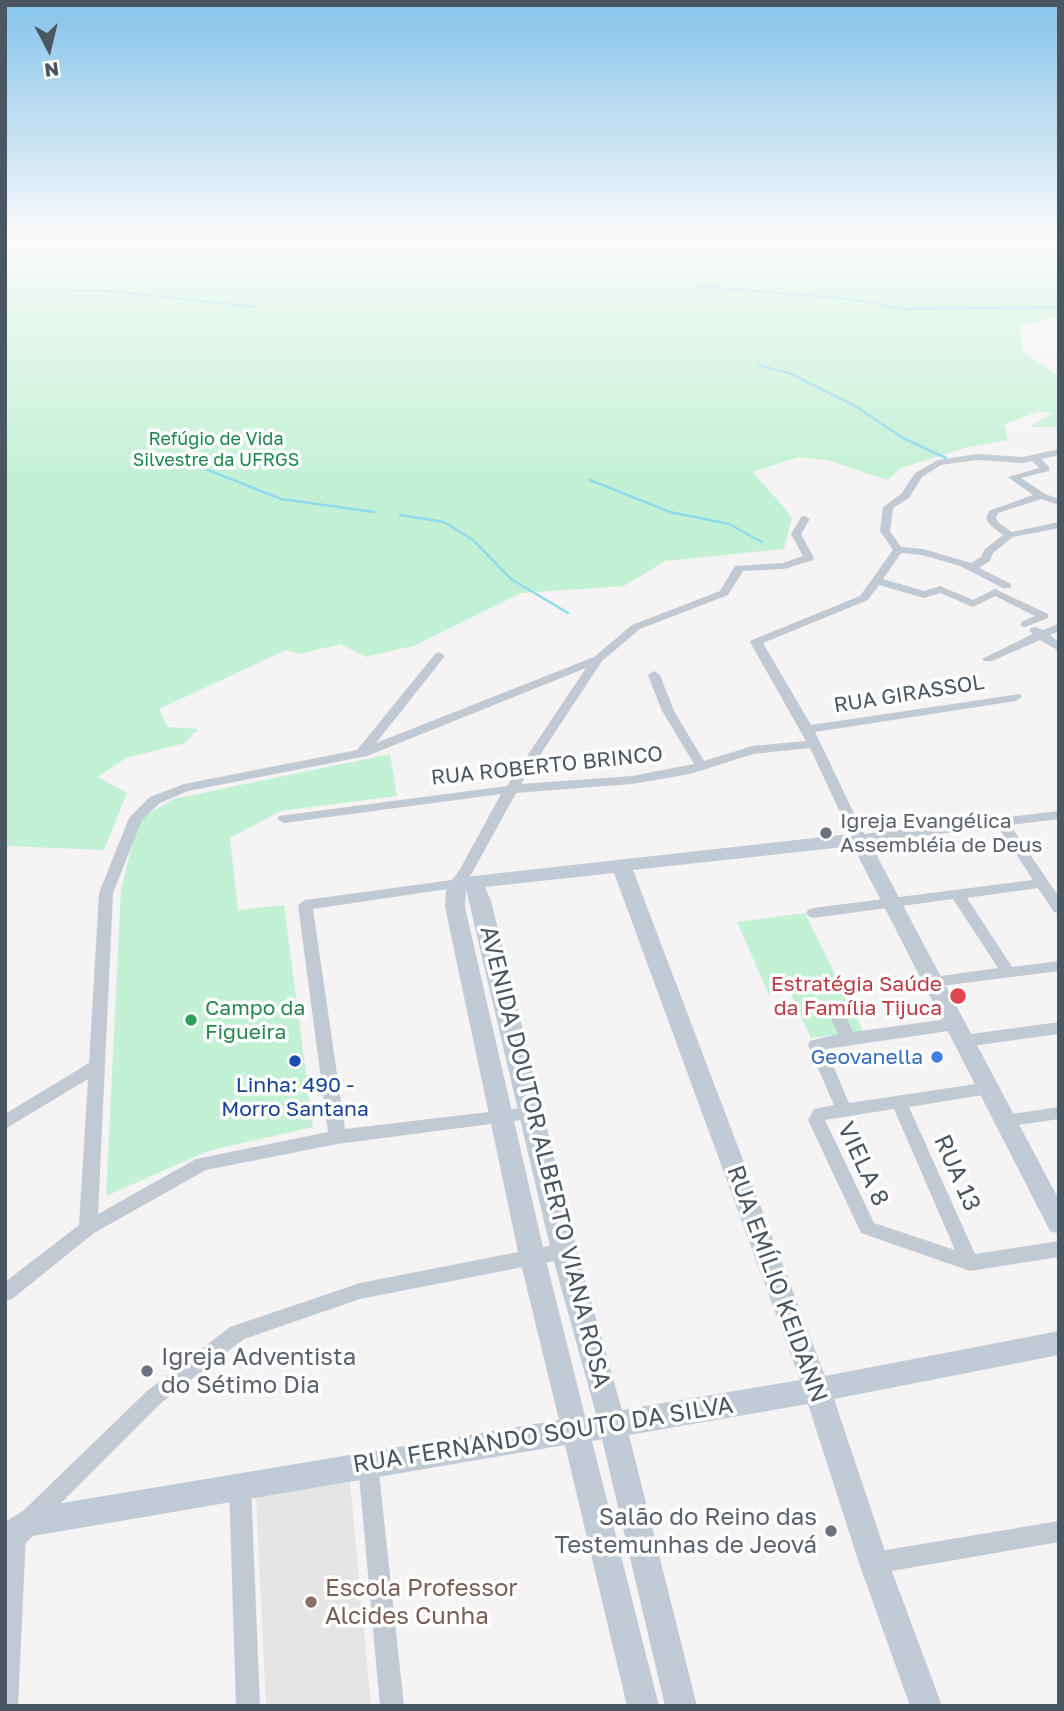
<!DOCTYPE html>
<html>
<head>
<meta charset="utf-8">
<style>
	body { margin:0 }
	#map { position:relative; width:1064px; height:1711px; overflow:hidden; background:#f5f3f3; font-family:"Golos Text",sans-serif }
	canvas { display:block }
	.frame { position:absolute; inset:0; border:7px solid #4a5661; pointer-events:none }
	.north { position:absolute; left:14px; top:14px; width:70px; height:70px; -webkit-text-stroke:5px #fff; paint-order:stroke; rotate:173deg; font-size:19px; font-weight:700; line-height:28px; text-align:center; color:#4a5661 }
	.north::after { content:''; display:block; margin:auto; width:24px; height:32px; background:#4a5661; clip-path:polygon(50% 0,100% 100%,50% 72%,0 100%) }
</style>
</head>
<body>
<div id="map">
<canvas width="1064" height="1711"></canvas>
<div class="frame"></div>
<div class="north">N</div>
</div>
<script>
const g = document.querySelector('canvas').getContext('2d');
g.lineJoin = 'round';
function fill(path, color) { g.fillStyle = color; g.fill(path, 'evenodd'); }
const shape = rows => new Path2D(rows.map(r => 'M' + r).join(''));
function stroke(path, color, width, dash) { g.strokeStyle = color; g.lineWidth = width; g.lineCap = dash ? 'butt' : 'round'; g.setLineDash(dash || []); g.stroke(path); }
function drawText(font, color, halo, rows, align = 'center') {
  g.font = font + ' "Golos Text",sans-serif'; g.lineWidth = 7; g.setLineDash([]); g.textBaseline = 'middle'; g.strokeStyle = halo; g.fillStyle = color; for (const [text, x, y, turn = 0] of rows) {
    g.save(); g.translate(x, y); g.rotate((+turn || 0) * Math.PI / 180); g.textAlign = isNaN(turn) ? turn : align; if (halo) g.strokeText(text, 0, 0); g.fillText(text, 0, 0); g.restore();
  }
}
fill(shape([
	[350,1482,371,1706,266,1706,256,1498]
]), '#e6e4e5');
fill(shape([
	[5,238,1059,238,1059,317,1020,325,1023,352,1059,376,1059,427,1030,427,1053,413,1038,412,1004,424,1008,440,968,447,901,468,887,480,827,460,798,457,753,472,792,517,784,549,665,561,624,586,521,593,416,645,366,657,340,644,300,654,286,650,159,709,168,727,198,729,185,743,126,758,98,777,127,793,104,850,5,846],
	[390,754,397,796,281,811,230,838,238,910,284,905,313,1127,208,1151,106,1196,121,890,138,821,173,799],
	[805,913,863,1031,811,1038,790,992,769,995,737,922]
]), '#c3f1d5');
stroke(shape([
	[696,286,850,299,903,309,1059,307],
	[5,290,108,291,257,307],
	[758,365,789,373,861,409]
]), '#90daee', 2);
stroke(shape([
	[858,408,903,438,946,458],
	[165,442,174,448],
	[181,453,198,466,281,499,374,512],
	[590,480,670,512,729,524,762,542],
	[400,515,444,522,473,540,511,579,568,613]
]), '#90daee', 2.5);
fill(shape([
	[1059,449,1059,455,1041,459,1049,467,1049,471,1021,478,1045,494,1059,499,1059,505,1041,499,998,513,996,518,999,523,1012,532,1059,522,1059,528,1013,537,993,553,990,561,979,568,1011,584,1011,588,1003,588,960,566,922,555,901,553,883,579,924,591,940,586,973,600,995,589,1048,614,1048,618,1025,627,1021,626,1021,622,1035,616,995,596,973,607,940,593,924,598,879,585,868,600,763,643,811,725,1020,694,1022,697,1016,701,815,732,864,834,1059,811,1059,819,1010,825,1059,897,1059,914,1054,912,1038,888,967,898,1012,967,1059,961,1059,971,933,987,928,986,925,982,928,978,933,977,998,968,953,899,813,918,808,916,806,913,808,910,813,908,1033,880,998,827,859,843,854,842,810,748,753,754,690,774,632,784,516,793,472,873,461,887,313,909,345,1129,531,1107,537,1108,539,1113,537,1118,337,1144,206,1170,94,1233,12,1299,5,1301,5,1282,79,1225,88,1079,5,1129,5,1114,89,1063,99,893,129,818,150,797,184,784,357,750,435,654,439,652,445,656,376,743,594,657,632,625,720,591,735,566,783,563,803,556,791,534,801,517,805,516,810,519,801,534,814,558,813,560,784,569,743,571,728,595,640,629,602,661,521,784,632,776,694,764,662,711,648,675,654,671,660,675,674,711,704,761,752,746,806,741,750,642,752,640,860,596,893,550,880,531,883,507,901,494,915,473,938,460,977,454,1023,457,1059,449],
	[977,460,1023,463,1032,461,1039,468,1008,477,1033,495,989,511,986,518,990,525,1003,535,984,550,981,557,971,563,923,549,901,547,890,531,893,508,909,498,922,477,941,465,977,460],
	[586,668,507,786,279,816,277,819,284,823,501,794,459,871,452,880,305,900,298,905,328,1132,196,1159,98,1214,113,893,142,820,160,803,188,791,367,756,586,668],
	[1059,624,1059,631,1050,635,1059,642,1059,651,1040,640,992,661,984,661,982,659,1033,634,1029,630,1031,628,1035,627,1043,630,1059,624],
	[836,1006,842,1008,853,1032,955,1018,961,1020,963,1024,961,1028,955,1030,826,1049,849,1103,989,1082,995,1084,997,1088,995,1092,989,1094,909,1107,975,1254,1059,1241,1059,1257,970,1271,861,1233,808,1120,814,1109,834,1105,808,1045,810,1041,838,1034,828,1012,830,1008,836,1006],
	[894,1109,955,1250,874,1223,825,1120,894,1109],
	[1059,1022,1059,1034,964,1047,958,1045,956,1041,958,1037,964,1035,1059,1022],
	[1059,1107,1059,1119,1005,1127,999,1126,996,1121,999,1116,1005,1115,1059,1107],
	[564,1243,571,1246,573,1251,571,1256,564,1259,360,1299,244,1339,161,1403,39,1525,31,1528,23,1525,20,1518,23,1511,147,1391,230,1327,360,1283,564,1243],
	[368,1454,375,1457,378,1464,404,1706,380,1706,358,1464,361,1457,368,1454],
	[240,1476,247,1479,251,1486,260,1706,236,1706,229,1486,233,1479,240,1476],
	[1059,1521,1059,1542,874,1574,866,1571,863,1563,866,1555,874,1552,1059,1521],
	[15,1523,23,1527,26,1534,18,1706,5,1706,5,1531,7,1527,15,1523]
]), '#c1cad2');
fill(shape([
	[859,833,868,839,1059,1200,1059,1234,1050,1231,853,846,633,870,825,1376,1059,1331,1059,1355,834,1399,889,1563,942,1706,910,1706,859,1563,808,1404,629,1435,697,1706,665,1706,602,1439,592,1441,659,1706,627,1706,565,1445,33,1536,16,1552,5,1557,5,1522,26,1509,559,1420,519,1256,445,907,446,884,456,878,859,833],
	[614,873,800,1380,622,1410,577,1251,491,901,485,887,614,873],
	[466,889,551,1251,596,1414,585,1416,545,1256,465,907,466,889]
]), '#c1cbd6');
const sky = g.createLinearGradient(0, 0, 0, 477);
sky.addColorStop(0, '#85c3ea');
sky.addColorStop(0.5, '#fafafa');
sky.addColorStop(1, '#fafafa00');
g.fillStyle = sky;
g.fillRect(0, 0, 1064, 477);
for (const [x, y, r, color] of [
	[826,833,7,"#6b7280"],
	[958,996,9,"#e0444e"],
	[191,1020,7,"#2e9e5b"],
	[937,1057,7,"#3f7fe0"],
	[295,1061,7,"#1a4fb4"],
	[147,1371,7,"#6b7280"],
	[831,1531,7,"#6b7280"],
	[311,1602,7,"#8d6e63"]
]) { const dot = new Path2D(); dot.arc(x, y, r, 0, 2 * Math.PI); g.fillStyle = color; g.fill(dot); stroke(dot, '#fff', 2.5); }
drawText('18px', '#17864f', '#fff', [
	["Refúgio de Vida",216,439],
	["Silvestre da UFRGS",216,460]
]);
drawText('21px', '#4a5661', '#fff', [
	["RUA GIRASSOL",909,694,-9],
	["RUA ROBERTO BRINCO",547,766,-6]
]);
drawText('21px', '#5b616d', '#fff', [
	["Igreja Evangélica",840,821],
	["Assembléia de Deus",840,845]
], 'left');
drawText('21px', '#be3a42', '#fff', [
	["Estratégia Saúde",942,984],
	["da Família Tijuca",942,1008]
], 'right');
drawText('21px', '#27864d', '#fff', [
	["Campo da",205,1008],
	["Figueira",205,1032]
], 'left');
drawText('21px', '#366cbe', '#fff', [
	["Geovanella",923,1057]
], 'right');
drawText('21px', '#164399', '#fff', [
	["Linha: 490 -",295,1085],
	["Morro Santana",295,1109]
]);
drawText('24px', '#4a5661', '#fff', [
	["AVENIDA DOUTOR ALBERTO VIANA ROSA",545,1157,76],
	["VIELA 8",863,1164,65],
	["RUA 13",957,1173,66],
	["RUA EMÍLIO KEIDANN",777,1284,70],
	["RUA FERNANDO SOUTO DA SILVA",543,1435,-9]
]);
drawText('24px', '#5b616d', '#fff', [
	["Igreja Adventista",161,1357],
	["do Sétimo Dia",161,1385],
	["Salão do Reino das",817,1517,"right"],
	["Testemunhas de Jeová",817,1545,"right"]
], 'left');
drawText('24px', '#785e54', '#fff', [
	["Escola Professor",325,1588],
	["Alcides Cunha",325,1616]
], 'left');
</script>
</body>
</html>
